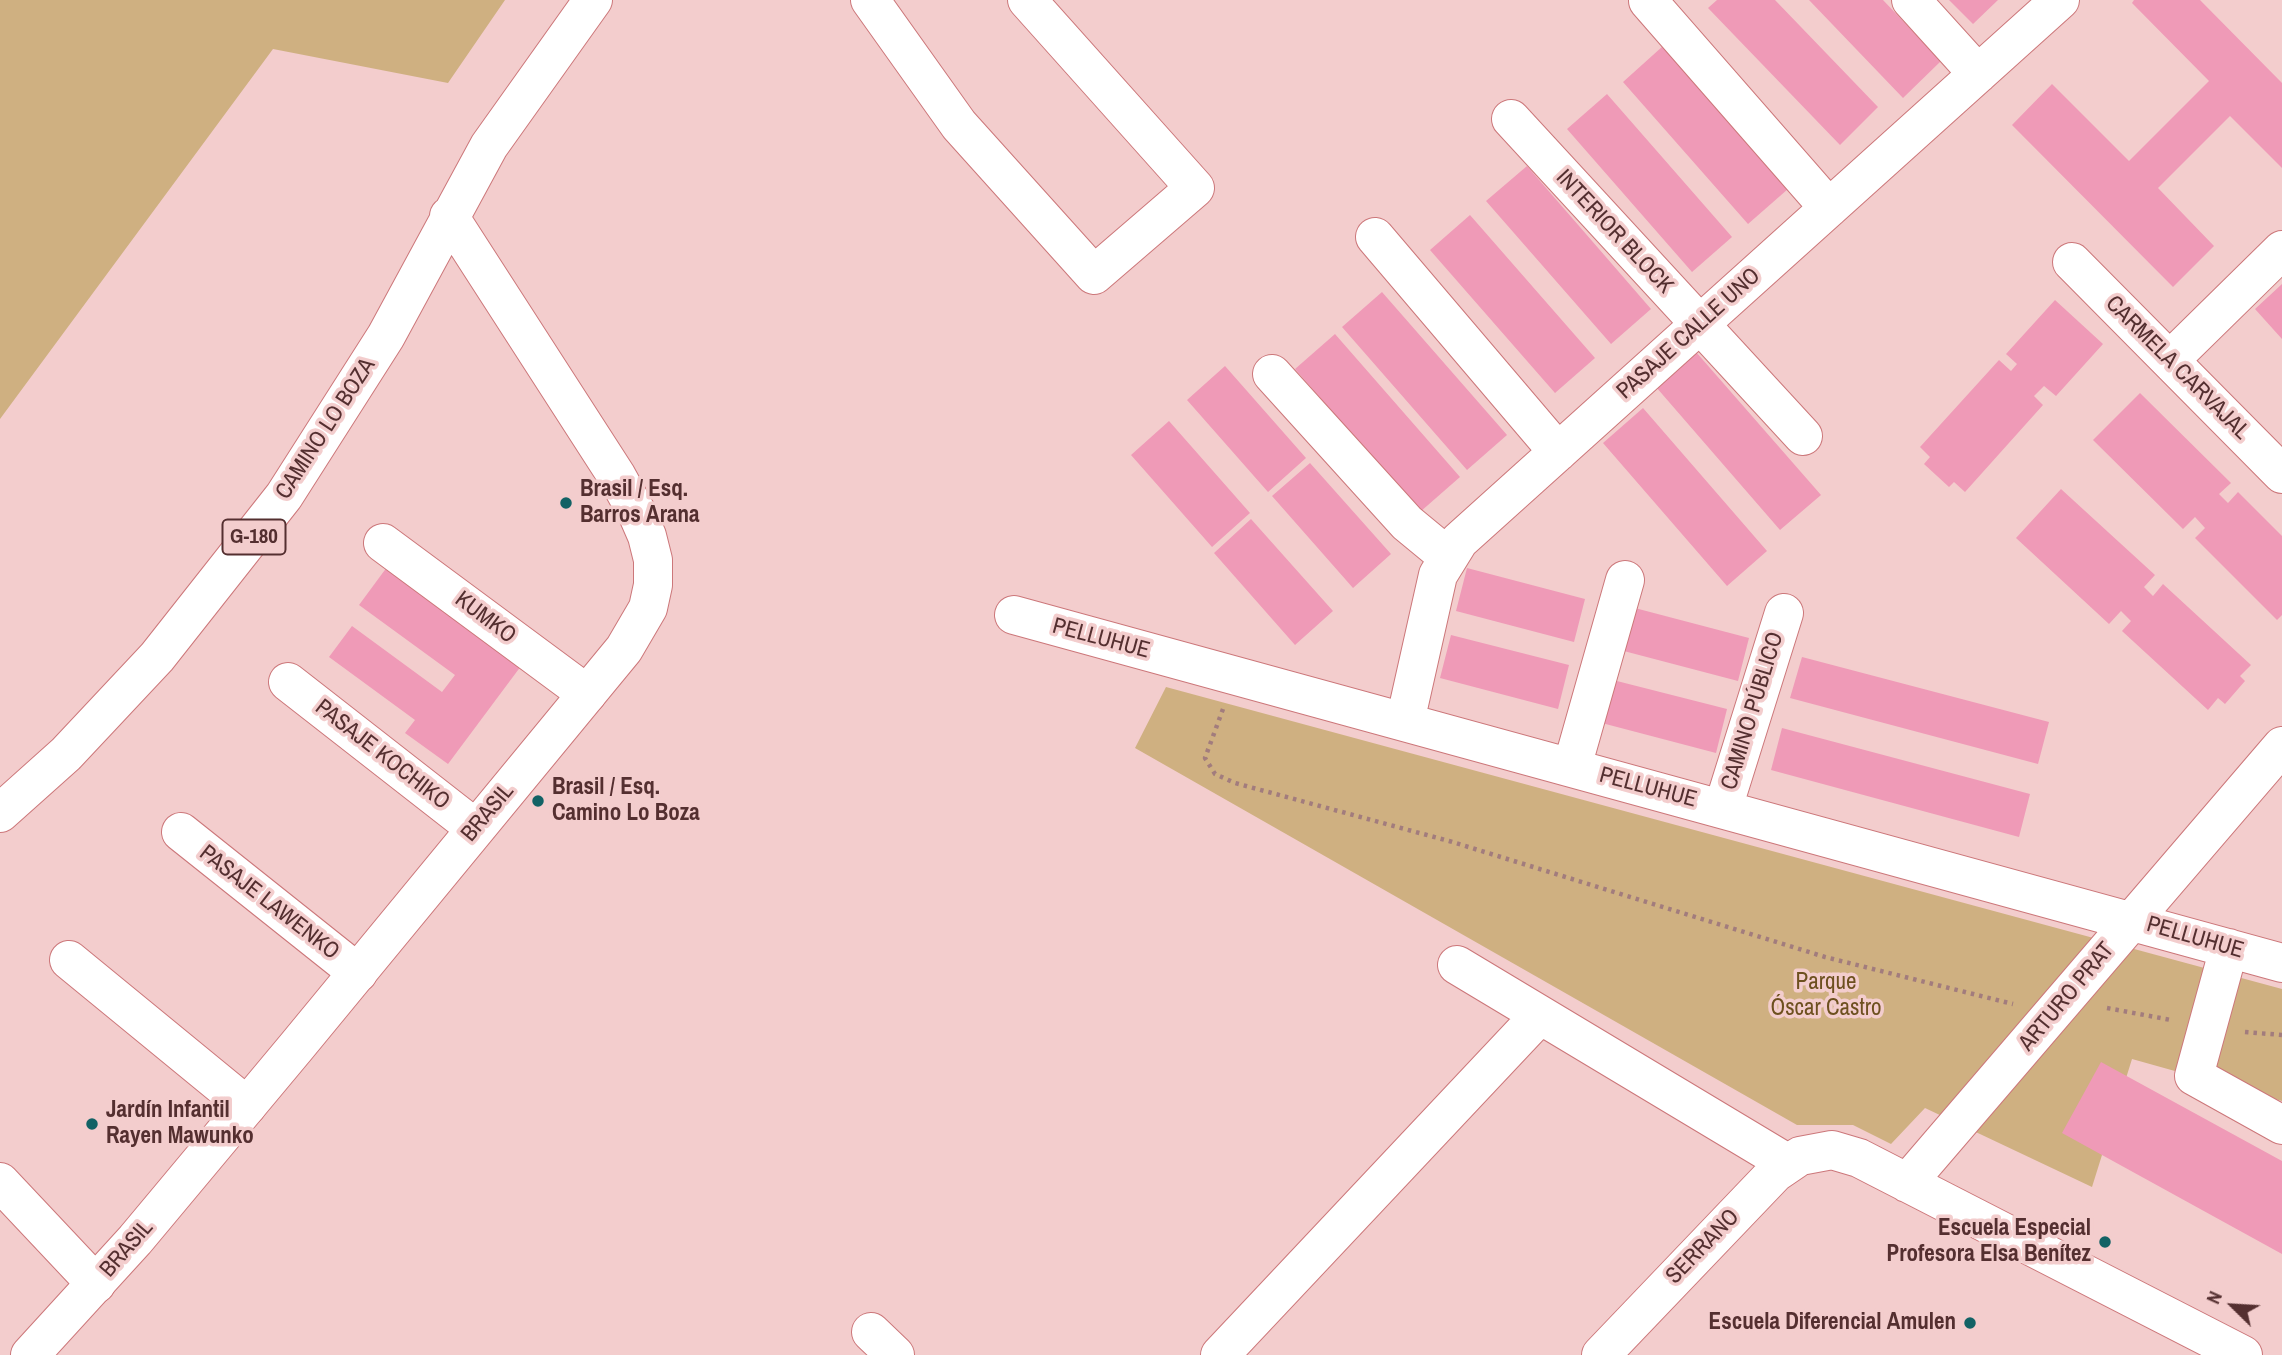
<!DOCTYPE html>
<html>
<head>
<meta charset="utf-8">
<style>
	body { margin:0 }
	#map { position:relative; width:2282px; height:1355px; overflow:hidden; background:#f3cdcd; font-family:"Archivo Narrow",sans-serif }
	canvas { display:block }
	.north { position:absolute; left:2198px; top:1271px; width:70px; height:70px; -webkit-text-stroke:5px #f3cdcd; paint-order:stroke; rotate:294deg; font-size:19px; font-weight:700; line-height:28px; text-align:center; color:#542f30 }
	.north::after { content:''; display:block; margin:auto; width:24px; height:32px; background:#542f30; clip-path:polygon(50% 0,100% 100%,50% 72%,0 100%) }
</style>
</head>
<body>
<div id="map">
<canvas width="2282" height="1355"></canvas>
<div class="north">N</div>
</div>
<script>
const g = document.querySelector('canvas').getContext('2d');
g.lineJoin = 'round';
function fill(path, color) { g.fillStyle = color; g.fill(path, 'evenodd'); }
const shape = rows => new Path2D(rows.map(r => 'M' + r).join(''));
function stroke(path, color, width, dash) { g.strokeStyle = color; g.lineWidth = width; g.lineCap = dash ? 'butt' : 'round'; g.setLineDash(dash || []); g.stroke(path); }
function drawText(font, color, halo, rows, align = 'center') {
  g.font = font + ' "Archivo Narrow",sans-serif'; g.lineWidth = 7; g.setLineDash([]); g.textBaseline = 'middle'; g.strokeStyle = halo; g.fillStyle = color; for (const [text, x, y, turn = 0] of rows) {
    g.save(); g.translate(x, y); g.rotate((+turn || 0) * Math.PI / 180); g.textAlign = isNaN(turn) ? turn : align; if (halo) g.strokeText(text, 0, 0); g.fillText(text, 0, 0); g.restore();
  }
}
fill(shape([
	[0,0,505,0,448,83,273,49,0,419],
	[1166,687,2282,989,2282,1101,2132,1059,2092,1187,1925,1108,1891,1144,1853,1125,1797,1125,1135,748]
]), '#cfb081');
fill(shape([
	[1717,0,1775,0,1878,107,1840,145,1708,8],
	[1809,0,1883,0,1941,61,1903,98],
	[1949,0,1998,0,1973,24],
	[2134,0,2200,0,2282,83,2282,168,2230,116,2158,188,2214,246,2173,287,2012,125,2052,84,2129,161,2209,81,2132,3],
	[1663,46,1788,189,1748,224,1623,82],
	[1607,94,1732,237,1692,272,1567,129],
	[1527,166,1651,309,1611,344,1486,201],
	[1470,215,1595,358,1555,393,1430,250],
	[2282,284,2282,339,2255,309],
	[1382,292,1507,435,1467,470,1342,327],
	[2055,300,2103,344,2056,396,2044,386,2034,396,2043,405,1965,492,1954,482,1949,487,1924,464,1930,457,1920,447,1999,360,2011,371,2017,364,2006,354],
	[1335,334,1460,477,1420,512,1295,369],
	[1696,352,1821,495,1780,530,1656,387],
	[1225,366,1306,458,1268,492,1187,400],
	[2140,393,2231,483,2219,494,2228,503,2238,492,2282,536,2282,615,2277,620,2195,538,2205,528,2195,517,2183,529,2093,440],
	[1643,408,1767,551,1727,586,1603,443],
	[1169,421,1250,513,1212,547,1131,455],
	[1310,463,1391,554,1353,588,1272,496],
	[2061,489,2155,575,2144,587,2153,596,2163,584,2251,665,2240,676,2245,681,2225,704,2218,698,2208,710,2122,631,2131,621,2121,611,2109,624,2016,538],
	[1251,519,1333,611,1295,645,1214,553],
	[390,563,524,662,448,764,405,733,415,720,329,657,352,626,442,692,455,675,359,605],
	[1467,568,1585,599,1574,642,1456,611],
	[1631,607,1749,638,1738,681,1620,650],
	[1451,635,1569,665,1558,709,1440,678],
	[1802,657,2049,722,2038,764,1790,698],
	[1609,679,1727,709,1716,753,1598,722],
	[1782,728,2030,794,2019,837,1771,770],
	[2101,1062,2282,1161,2282,1254,2062,1133]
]), '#ef9ab7');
const minor = shape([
	[870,0,959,125,1094,275,1195,188,1027,0],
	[1911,0,1978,74],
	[1648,1,1829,208],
	[1511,119,1803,436],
	[1375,237,1558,452],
	[2072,262,2282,474],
	[2170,360,2282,250],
	[1272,374,1407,523,1447,556],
	[383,543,587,694],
	[1014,615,2282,963],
	[288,682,475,828],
	[1405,722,1438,575,1459,541,2060,0],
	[1572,767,1625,580],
	[1723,808,1784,613],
	[181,832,358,973],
	[2229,948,2194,1076,2282,1125],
	[69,960,247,1106],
	[1457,965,1787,1163],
	[0,1182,96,1284],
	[1907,1183,2282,746],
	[871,1332,895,1355],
	[1220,1355,1540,1015],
	[1601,1355,1775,1173,1800,1156,1832,1150,1859,1158,2243,1355]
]);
const major = shape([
	[0,813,66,754,157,657,284,496,386,336,489,146,593,0],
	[30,1355,135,1240,297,1046,624,649,648,608,653,585,653,560,647,536,637,513,616,475,449,216]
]);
stroke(minor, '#cc777a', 40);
stroke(major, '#cc777a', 40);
stroke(shape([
	[1223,709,1205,758,1215,774,1235,783,1449,841,1825,957,2013,1004],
	[2107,1008,2171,1020],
	[2245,1032,2282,1035]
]), '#a27c7d', 4.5, [3.5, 5]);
stroke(minor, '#fff', 38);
stroke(major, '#fff', 38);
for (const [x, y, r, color] of [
	[566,503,7,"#126265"],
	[538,801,7,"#126265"],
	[92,1124,7,"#126265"],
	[2105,1242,7,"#126265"],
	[1970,1323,7,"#126265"]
]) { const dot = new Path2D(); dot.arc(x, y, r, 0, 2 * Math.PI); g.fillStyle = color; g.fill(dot); stroke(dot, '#f3cdcd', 2.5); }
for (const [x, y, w] of [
	[254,537,63]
]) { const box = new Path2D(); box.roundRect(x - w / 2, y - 17.5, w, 35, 5); g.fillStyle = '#f3cdcd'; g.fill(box); stroke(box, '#542f30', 2); }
drawText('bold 21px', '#542f30', null, [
	["G-180",254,537]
]);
drawText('23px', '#542f30', '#f3cdcd', [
	["INTERIOR BLOCK",1614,232,47],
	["PASAJE CALLE UNO",1689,334,-42],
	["CARMELA CARVAJAL",2177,368,45],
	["CAMINO LO BOZA",326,429,-57],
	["KUMKO",485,618,37],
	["PELLUHUE",1101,639,15],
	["CAMINO PÚBLICO",1753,711,-73],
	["PASAJE KOCHIKO",382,755,38],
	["PELLUHUE",1648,788,15],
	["BRASIL",488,813,-50],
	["PASAJE LAWENKO",269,903,38],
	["PELLUHUE",2195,938,16],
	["ARTURO PRAT",2067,997,-50],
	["SERRANO",1703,1247,-46],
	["BRASIL",127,1249,-49]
]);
drawText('bold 23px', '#542f30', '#f3cdcd', [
	["Brasil / Esq.",580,490],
	["Barros Arana",580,516],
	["Brasil / Esq.",552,788],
	["Camino Lo Boza",552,814],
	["Jardín Infantil",106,1111],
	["Rayen Mawunko",106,1137],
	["Escuela Especial",2091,1229,"right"],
	["Profesora Elsa Benítez",2091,1255,"right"],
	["Escuela Diferencial Amulen",1956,1323,"right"]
], 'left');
drawText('23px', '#6d501f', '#f3cdcd', [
	["Parque",1826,983],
	["Óscar Castro",1826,1009]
]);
</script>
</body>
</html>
